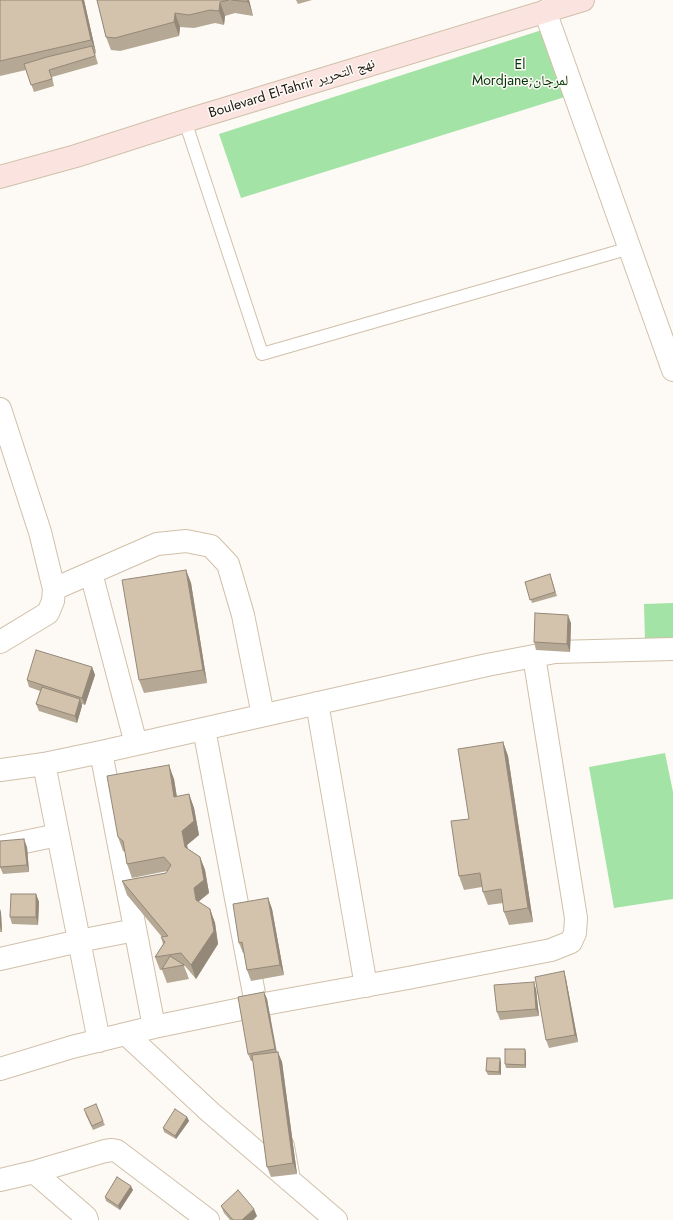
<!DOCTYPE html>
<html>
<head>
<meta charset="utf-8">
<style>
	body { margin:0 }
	canvas { display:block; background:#fdf9f5 }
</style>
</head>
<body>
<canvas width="673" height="1220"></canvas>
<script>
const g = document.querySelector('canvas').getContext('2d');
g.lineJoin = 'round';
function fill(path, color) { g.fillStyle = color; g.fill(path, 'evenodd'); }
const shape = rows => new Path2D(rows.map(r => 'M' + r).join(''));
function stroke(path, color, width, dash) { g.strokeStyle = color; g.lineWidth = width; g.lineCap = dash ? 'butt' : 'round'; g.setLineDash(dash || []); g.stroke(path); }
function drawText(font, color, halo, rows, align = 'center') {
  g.font = font + ' Jost,"Noto Naskh Arabic",sans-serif'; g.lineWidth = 3; g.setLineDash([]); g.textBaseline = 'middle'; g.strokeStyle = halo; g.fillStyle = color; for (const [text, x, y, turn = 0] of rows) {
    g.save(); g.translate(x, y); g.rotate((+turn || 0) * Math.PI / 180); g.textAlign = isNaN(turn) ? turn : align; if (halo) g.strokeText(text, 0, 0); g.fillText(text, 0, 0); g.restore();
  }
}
fill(shape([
	[548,28,568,96,241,198,219,134],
	[673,603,673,640,645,641,644,604],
	[665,753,673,792,673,899,614,908,589,767]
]), '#a3e3a5');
const service = shape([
	[185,121,262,354,630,248]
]);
const minor = shape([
	[545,11,673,370],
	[0,409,40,532,54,589,53,601,48,613,0,642],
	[91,573,136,744],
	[54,589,157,544,186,541,211,546,228,564,243,615,263,715],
	[317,703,366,986],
	[204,729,259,1020],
	[101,752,154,1027],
	[44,764,99,1041],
	[0,770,44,764,101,752,487,665,555,652,673,649],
	[0,847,58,835],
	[0,959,79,941,135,930],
	[126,1034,210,1112,336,1220],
	[0,1069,72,1047,154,1027,270,1003,408,978,551,950,571,942,575,933,576,918,534,656],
	[283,1146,289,1180],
	[34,1172,86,1217,87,1220],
	[0,1180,34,1172,105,1151,112,1150,117,1151,208,1220]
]);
const secondary = shape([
	[0,177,76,156,185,121,583,0]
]);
stroke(service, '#d0c0a9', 14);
stroke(minor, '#d0c0a9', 24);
stroke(secondary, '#d0c0a9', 24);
stroke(service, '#fff', 12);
stroke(minor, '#fff', 22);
stroke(secondary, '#fbe4e0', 22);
fill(shape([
	[0,0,84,0,96,53,95,54,98,64,52,77,54,86,34,92,26,70,0,76],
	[97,0,249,0,253,16,235,13,225,16,224,25,215,23,194,28,180,27,179,36,120,51,111,50,106,37],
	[296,0,312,0,298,4],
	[186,570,191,583,207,683,144,693,139,680],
	[550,574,557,596,532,603,525,582],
	[571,623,570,652,536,650,534,642],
	[92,667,95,675,85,705,82,704,82,706,77,723,39,711,36,704,40,691,29,687,27,680],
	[503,742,508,756,533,922,509,925,504,912,503,903,488,905,483,892,482,887,464,890,459,876,469,819],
	[174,779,177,797,189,794,194,808,199,835,187,845,188,849,200,857,205,870,209,893,198,902,210,909,215,923,218,944,196,979,185,966,184,966,189,979,167,983,162,970,160,970,155,957,163,944,161,937,162,937,127,895,122,881,166,873,167,871,132,878,127,864,125,852,123,851,118,837],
	[27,847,29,872,3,874,0,867],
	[36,894,39,902,38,925,12,924,10,917],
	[268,898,272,909,284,975,251,981,247,970,244,953,243,953,239,943],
	[0,909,1,913,2,932,0,932],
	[564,971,566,979,578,1042,549,1048,546,1040],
	[536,989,539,1016,500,1020,497,1012],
	[264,992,267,999,277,1052,282,1062,297,1174,271,1177,267,1167,253,1061,251,1061,248,1054],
	[526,1053,526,1068,506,1068,505,1064],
	[501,1062,501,1075,488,1075,486,1071],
	[85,1113,103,1121,105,1125,93,1130],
	[187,1117,189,1121,176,1139,164,1132,163,1128],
	[133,1190,120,1210,106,1201,105,1197],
	[221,1206,257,1216,253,1220,230,1220,224,1213]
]), '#b5a894');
fill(shape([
	[82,0,84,0,96,53,91,40],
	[247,0,249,0,253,16,248,2],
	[220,2,225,16,224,25,219,11],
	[175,13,180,27,179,36,174,22],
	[186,570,191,583,207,683,203,670],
	[568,615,571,623,570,652,567,644],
	[92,667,95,675,85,705,82,698],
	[80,699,82,706,77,723,75,716],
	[503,742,508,756,533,922,528,908],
	[169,765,174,779,179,811,174,797],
	[189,794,194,808,199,835,187,845,190,861,185,847,182,831],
	[24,839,27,847,29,872,27,865],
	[200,857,205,870,209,893,198,902,196,900,194,888],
	[36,894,39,902,38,925,36,917],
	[268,898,272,909,284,975,280,965],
	[0,909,1,913,2,932,0,926],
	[210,909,215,923,218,944,196,979,191,965],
	[564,971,566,979,578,1042,575,1035],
	[534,982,536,989,539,1016,536,1009],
	[264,992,267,999,277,1056,275,1049],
	[525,1049,526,1053,526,1068,525,1065],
	[278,1052,282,1062,297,1174,293,1163],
	[500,1058,501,1062,501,1075,499,1072],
	[187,1117,189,1121,176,1139,175,1136],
	[131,1186,133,1190,120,1210,118,1206],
	[254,1209,257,1216,253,1220,242,1220]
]), '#948878');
const building = shape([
	[0,0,82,0,91,40,0,61,0,0],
	[97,0,229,0,220,2,219,11,210,10,189,15,175,13,174,22,115,38,106,37,97,0],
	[232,0,247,0,248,2,232,0],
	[92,46,95,56,49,70,52,79,31,85,24,64,47,57,92,46],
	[186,570,203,670,139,680,122,580,186,570],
	[550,574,555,592,530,600,525,582,550,574],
	[535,613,568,615,567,644,534,642,535,613],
	[36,650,92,667,82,698,27,680,36,650],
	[42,687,80,699,75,716,36,704,42,687],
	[503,742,528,908,504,912,501,889,483,892,480,873,459,876,451,821,469,819,458,749,503,742],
	[169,765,174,797,189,794,194,821,182,831,185,847,200,857,204,880,194,888,196,900,210,909,214,931,191,965,181,953,155,957,165,942,161,937,168,936,122,881,166,873,171,865,164,857,127,864,123,841,118,837,107,776,169,765],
	[24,839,27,865,0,867,0,841,24,839],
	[11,894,36,894,36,917,10,917,11,894],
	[268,898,280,965,247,970,242,942,239,943,233,904,268,898],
	[170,956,184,965,162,969,170,956],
	[564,971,575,1035,546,1040,535,977,564,971],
	[534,982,536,1009,497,1012,494,985,534,982],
	[264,992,275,1049,248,1054,238,997,264,992],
	[505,1049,525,1049,525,1065,505,1064,505,1049],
	[278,1052,293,1163,267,1167,252,1055,278,1052],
	[487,1058,500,1058,499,1072,486,1071,487,1058],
	[96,1104,103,1121,92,1126,84,1109,96,1104],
	[175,1109,187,1117,175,1136,163,1128,175,1109],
	[117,1177,131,1186,118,1206,105,1197,117,1177],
	[238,1190,254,1209,242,1220,233,1220,221,1206,238,1190]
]);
fill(building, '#d3c3ac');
stroke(building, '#948878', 1);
drawText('14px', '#003408', '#fdf9f5', [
	["El",520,66],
	["Mordjane;لمرجان",520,82]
]);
drawText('14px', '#1a140c', '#fdf9f5', [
	["Boulevard El-Tahrir نهج التحرير",292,89,-17]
]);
</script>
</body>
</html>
